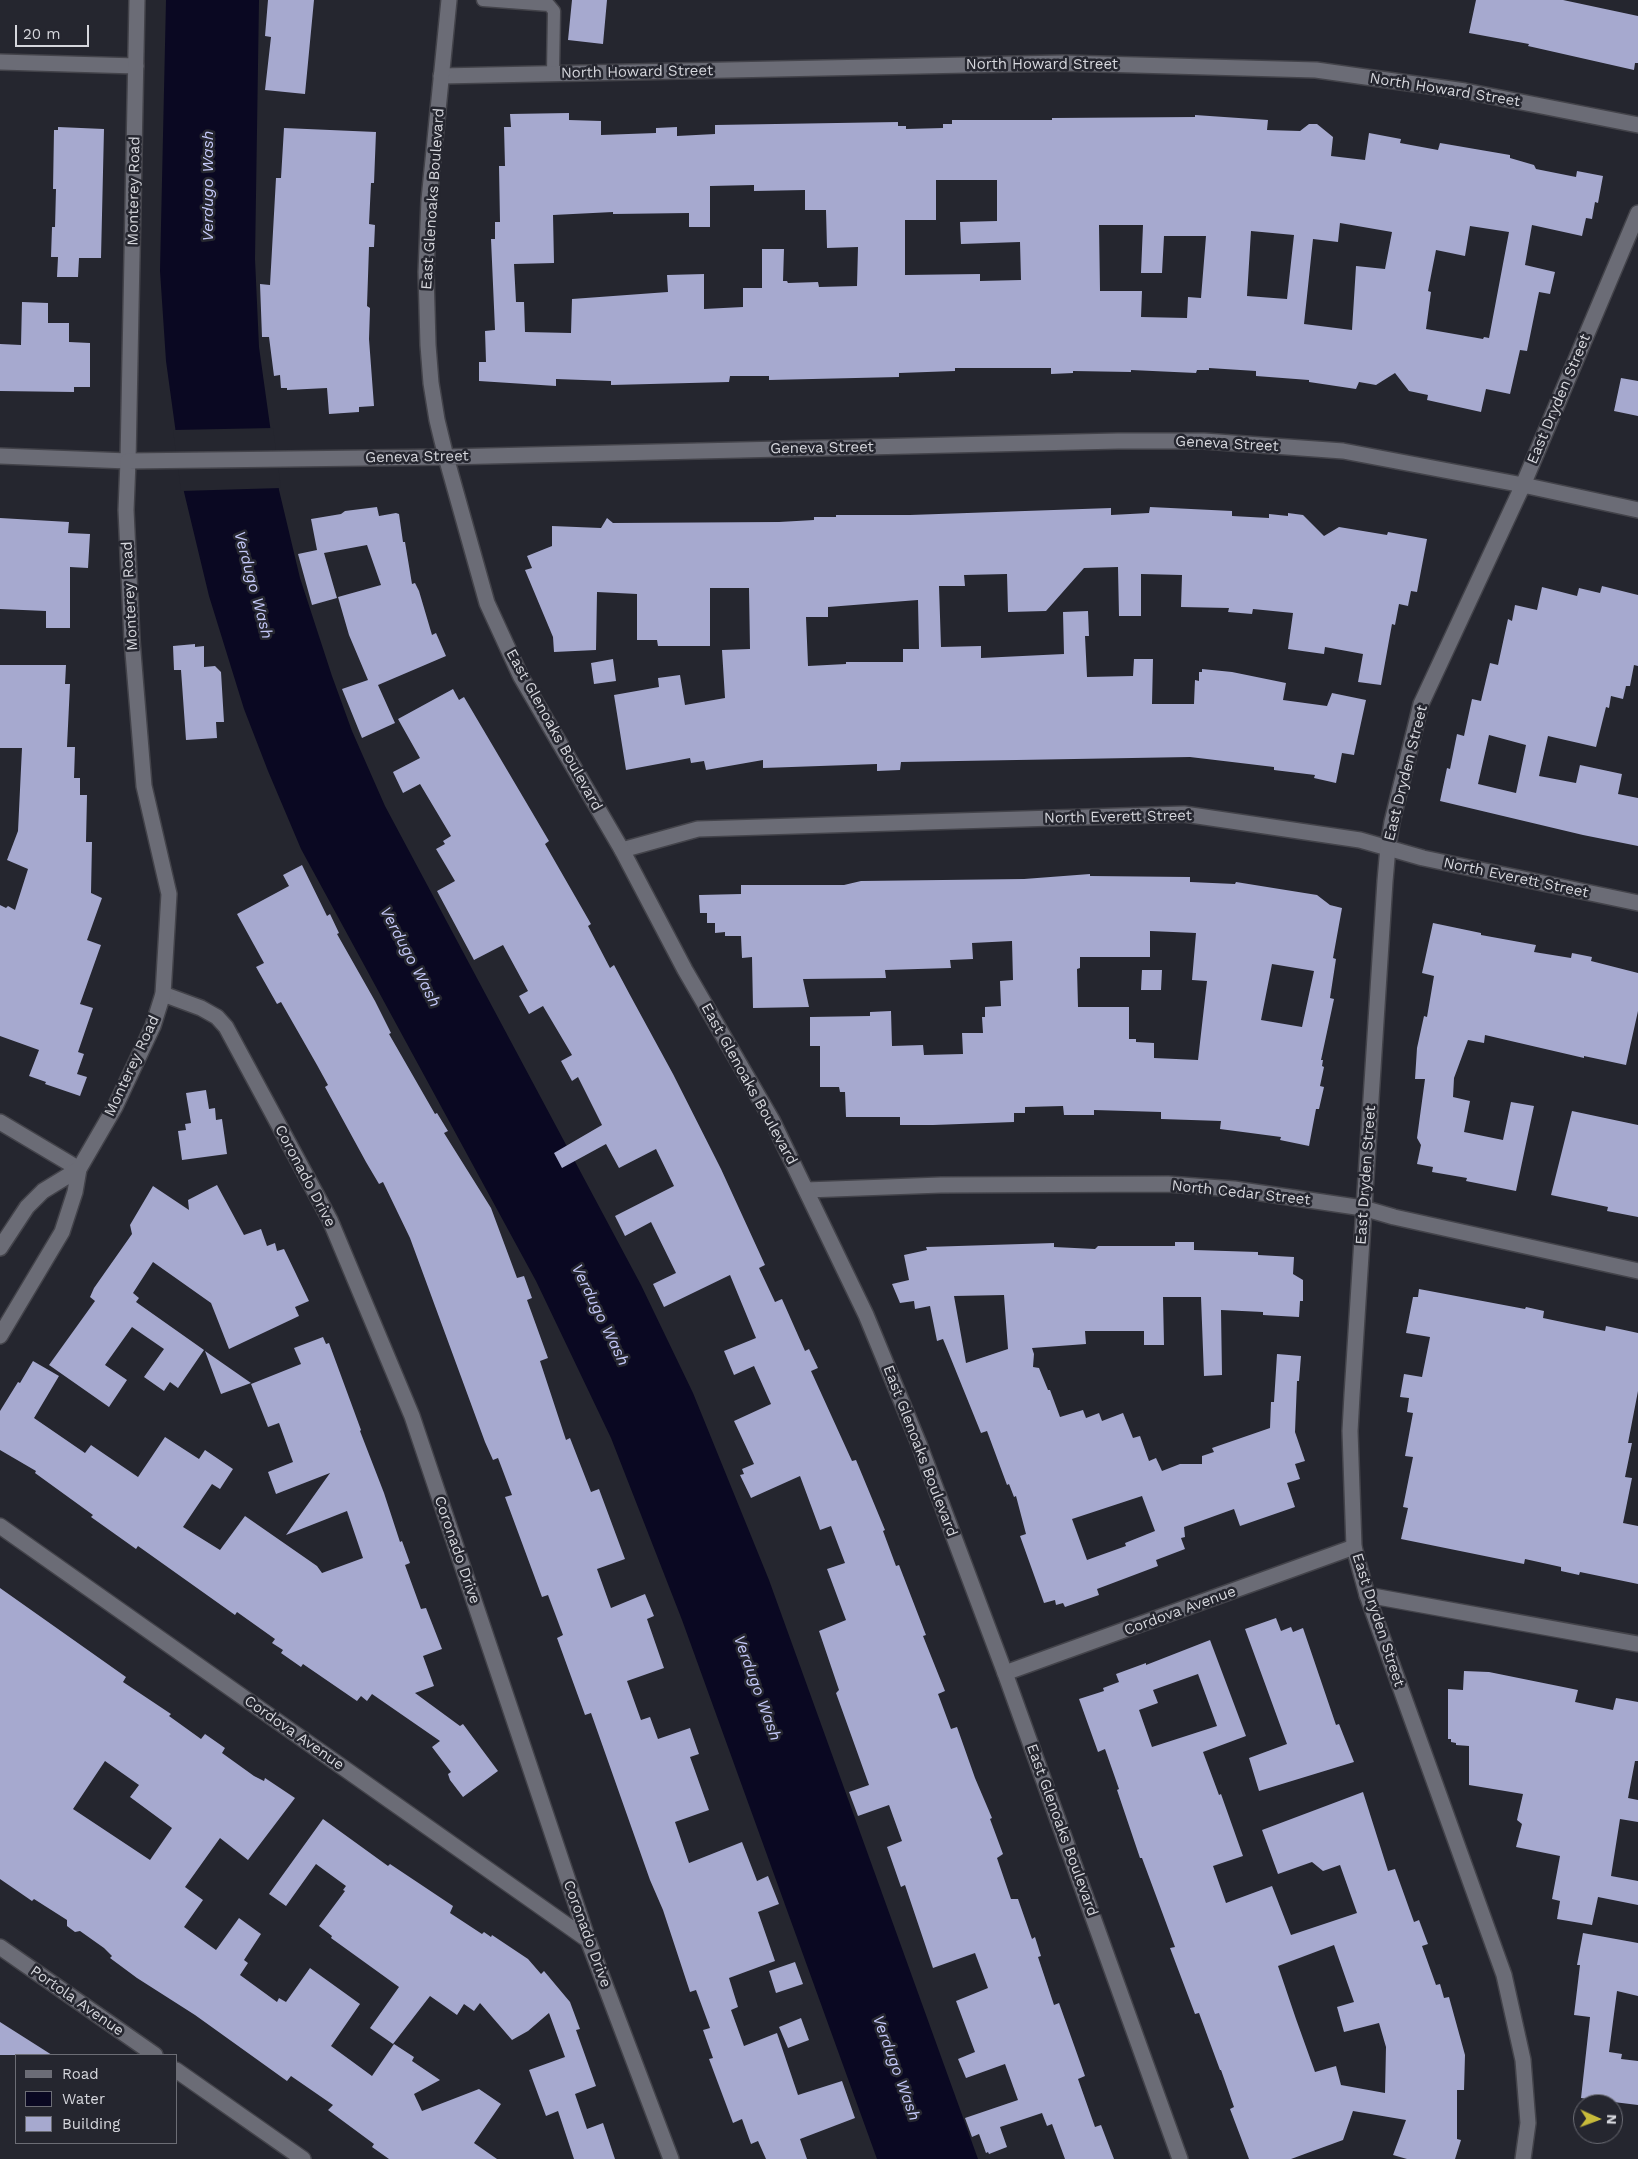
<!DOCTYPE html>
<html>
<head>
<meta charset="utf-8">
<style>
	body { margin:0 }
	#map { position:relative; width:1638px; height:2159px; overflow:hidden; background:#25262f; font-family:"Work Sans",sans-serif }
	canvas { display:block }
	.legend { position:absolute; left:15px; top:2054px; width:162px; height:90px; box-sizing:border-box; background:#25262f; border:1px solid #6c6d75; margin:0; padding:6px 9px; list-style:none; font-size:15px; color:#d6d7dd }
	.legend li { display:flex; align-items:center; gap:10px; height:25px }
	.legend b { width:25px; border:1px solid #6c6d75 }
	.north { position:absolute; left:1573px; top:2094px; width:50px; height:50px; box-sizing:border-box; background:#25262f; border:1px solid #6c6d75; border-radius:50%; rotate:92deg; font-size:14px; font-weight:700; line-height:20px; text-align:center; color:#d6d7dd }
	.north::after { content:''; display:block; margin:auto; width:18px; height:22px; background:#c8bb3b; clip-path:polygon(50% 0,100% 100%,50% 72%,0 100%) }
	.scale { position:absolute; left:15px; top:25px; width:74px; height:22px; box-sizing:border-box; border:2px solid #d6d7dd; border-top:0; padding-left:6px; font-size:15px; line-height:18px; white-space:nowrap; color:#d6d7dd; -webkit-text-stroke:4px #25262f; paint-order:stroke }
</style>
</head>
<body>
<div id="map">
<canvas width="1638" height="2159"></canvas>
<ul class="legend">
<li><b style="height:6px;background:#6b6c76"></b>Road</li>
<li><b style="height:14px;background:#0a0822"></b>Water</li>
<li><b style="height:14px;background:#a6a9cf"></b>Building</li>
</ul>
<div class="north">N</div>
<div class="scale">20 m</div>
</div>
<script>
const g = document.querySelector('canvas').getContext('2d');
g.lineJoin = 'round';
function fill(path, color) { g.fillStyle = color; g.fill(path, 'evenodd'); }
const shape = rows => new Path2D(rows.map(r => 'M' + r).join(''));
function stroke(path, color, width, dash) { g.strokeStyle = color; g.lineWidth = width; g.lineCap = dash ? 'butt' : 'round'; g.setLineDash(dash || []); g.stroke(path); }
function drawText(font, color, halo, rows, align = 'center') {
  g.font = font + ' "Work Sans",sans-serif'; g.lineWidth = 5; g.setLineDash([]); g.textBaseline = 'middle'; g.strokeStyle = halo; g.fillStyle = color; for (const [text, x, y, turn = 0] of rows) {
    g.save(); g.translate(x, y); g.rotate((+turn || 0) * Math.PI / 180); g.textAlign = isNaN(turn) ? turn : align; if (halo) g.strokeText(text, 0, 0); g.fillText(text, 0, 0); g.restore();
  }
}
fill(shape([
	[166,0,259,0,255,259,259,347,279,490,300,578,332,676,352,731,385,806,641,1285,693,1393,769,1580,978,2159,877,2159,682,1620,611,1438,536,1281,301,849,268,771,244,709,209,596,184,492,166,361,160,271]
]), '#0a0822');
fill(shape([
	[273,428,281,488,181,491,173,430]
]), '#25262f');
fill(shape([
	[268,0,314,0,305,94,265,90,271,37,265,36],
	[572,0,607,0,603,44,568,40],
	[1476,0,1563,0,1638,16,1638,63,1635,63,1634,70,1528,46,1529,44,1469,33],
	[569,113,569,120,601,121,601,135,656,133,656,128,677,127,677,136,715,134,715,125,898,122,898,126,906,126,906,129,943,128,943,124,952,124,952,120,1052,120,1052,118,1195,117,1195,115,1268,120,1267,130,1300,131,1309,124,1317,124,1333,137,1331,156,1365,160,1369,133,1401,139,1400,143,1438,150,1440,143,1510,155,1510,158,1534,165,1536,169,1576,177,1577,171,1603,176,1598,203,1595,202,1592,219,1586,218,1582,236,1532,225,1525,265,1555,272,1550,294,1539,292,1527,351,1520,350,1510,394,1486,389,1481,412,1427,400,1428,395,1409,391,1395,373,1376,385,1359,382,1356,389,1309,382,1309,380,1256,376,1256,371,1209,368,1209,370,1197,370,1196,373,1131,370,1131,372,1073,371,1073,373,1051,374,1051,368,955,368,955,371,899,373,899,377,769,380,769,376,730,376,729,382,611,385,611,381,556,379,556,386,479,381,479,362,486,362,485,331,495,330,491,239,495,239,495,222,500,222,499,166,505,166,504,127,511,127,510,114],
	[936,180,997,180,997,221,960,222,961,244,1020,242,1021,280,980,281,980,274,905,275,905,220,936,220],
	[754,185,754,191,805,190,805,210,826,210,827,248,858,247,857,286,819,287,818,282,788,283,787,281,783,281,784,249,762,249,762,288,743,288,743,307,704,309,704,274,667,275,668,292,572,299,571,333,525,332,524,302,516,302,514,264,554,263,553,215,613,212,613,214,689,213,689,227,710,227,710,186],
	[1340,223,1392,232,1385,269,1356,266,1352,330,1304,324,1313,239,1338,242],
	[1099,225,1143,225,1141,273,1162,273,1164,236,1206,236,1201,298,1188,297,1187,318,1141,317,1142,291,1100,291],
	[1470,226,1509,232,1489,338,1484,337,1483,339,1426,329,1431,292,1428,291,1436,250,1465,256],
	[1251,231,1294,235,1287,299,1247,296],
	[58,127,104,129,101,258,79,258,78,277,57,277,58,257,51,257,52,227,55,227,56,189,53,189,54,130,58,130],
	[284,128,376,132,374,183,371,183,369,224,375,225,374,247,369,247,367,306,370,308,369,339,374,406,359,407,359,412,329,414,327,388,287,390,287,388,281,388,280,375,274,376,269,337,262,337,260,284,270,285,276,178,281,178],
	[22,302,48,303,48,323,69,323,69,342,90,343,90,387,74,387,74,392,0,391,0,344,21,345],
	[1621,378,1638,381,1638,416,1614,411],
	[377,507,379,516,396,513,399,514,403,542,405,542,412,584,415,583,419,591,432,635,436,633,446,656,378,685,395,723,362,738,342,689,368,680,349,635,338,597,381,585,367,545,324,553,337,598,312,605,298,554,317,550,311,519,341,514,345,511],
	[1150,507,1232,511,1232,516,1269,518,1269,514,1288,516,1288,513,1303,515,1324,536,1339,527,1387,535,1388,532,1427,539,1417,592,1411,591,1408,606,1399,604,1395,625,1392,624,1381,685,1358,682,1363,654,1325,647,1324,654,1288,649,1293,613,1253,609,1252,614,1228,612,1229,608,1181,607,1182,575,1141,574,1141,616,1119,616,1118,567,1084,568,1046,611,1008,612,1007,574,964,575,965,586,939,586,941,647,981,646,981,658,1064,654,1063,612,1088,611,1089,636,1085,636,1087,677,1133,676,1134,659,1153,659,1152,704,1194,704,1195,680,1199,681,1199,672,1202,672,1202,669,1232,672,1286,683,1283,700,1327,706,1332,693,1366,700,1354,755,1342,753,1336,783,1314,778,1315,775,1274,770,1274,767,1190,757,901,762,900,770,877,771,877,764,763,768,763,760,706,770,704,761,691,763,690,758,626,770,614,695,659,687,658,678,680,675,685,705,725,698,722,650,750,649,749,588,710,588,710,646,658,646,657,640,637,640,637,594,597,592,596,650,554,652,553,637,525,570,532,568,527,556,552,546,552,526,601,528,607,518,613,523,779,522,814,520,814,517,836,517,836,515,910,515,1111,508,1111,515,1149,513],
	[918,600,919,649,903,649,903,662,846,662,846,664,808,666,806,617,828,617,828,607],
	[0,518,69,522,68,533,90,534,88,568,70,567,70,628,46,628,46,611,0,609],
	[1602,586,1638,595,1638,666,1634,665,1630,686,1626,686,1623,699,1611,696,1609,708,1606,707,1596,747,1548,736,1539,776,1576,783,1580,765,1622,774,1618,794,1638,798,1638,846,1583,835,1440,801,1447,768,1450,769,1457,734,1464,736,1472,699,1481,701,1490,663,1498,665,1508,619,1512,621,1515,605,1537,610,1542,587,1577,596,1579,588,1600,593],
	[1489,735,1526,745,1516,793,1478,784],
	[195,644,195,647,204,646,204,667,215,666,221,672,224,722,216,722,217,738,186,740,181,670,174,670,173,646],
	[613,659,616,681,594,684,591,663],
	[0,665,66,665,65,684,70,684,67,747,75,747,74,778,80,778,80,795,87,795,86,842,92,842,91,893,102,898,87,940,101,945,80,1004,93,1008,78,1052,84,1054,77,1074,87,1077,80,1096,45,1084,46,1082,29,1076,39,1050,0,1036,0,905,6,908,8,906,15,910,28,869,7,860,18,831,22,748,0,748],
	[453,689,459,700,464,697,549,841,545,844,591,924,588,926,610,968,614,965,630,995,673,1074,721,1169,765,1265,759,1268,775,1302,782,1299,805,1351,809,1349,818,1368,811,1371,852,1461,856,1460,885,1530,883,1531,896,1566,899,1565,926,1635,923,1636,945,1691,938,1694,951,1729,957,1727,975,1778,992,1818,990,1819,1003,1854,997,1858,1011,1899,1018,1899,1032,1939,1035,1937,1041,1956,1038,1957,1054,2005,1059,2003,1085,2076,1078,2079,1095,2127,1101,2125,1114,2159,1065,2159,1052,2124,1047,2126,1042,2113,1000,2127,1007,2147,989,2154,988,2152,986,2153,979,2134,972,2137,965,2118,1018,2100,1005,2064,966,2078,958,2059,975,2052,956,2001,988,1988,975,1953,933,1968,905,1885,901,1887,887,1847,902,1841,889,1805,858,1816,849,1792,869,1785,836,1693,839,1690,819,1631,846,1620,827,1569,845,1563,831,1526,820,1530,800,1476,751,1498,740,1475,744,1474,742,1469,754,1464,734,1421,771,1404,754,1366,734,1375,724,1351,756,1338,730,1275,664,1307,653,1284,676,1273,651,1222,625,1236,615,1216,674,1186,656,1149,619,1168,606,1144,562,1168,554,1153,602,1125,578,1077,572,1081,561,1061,572,1055,543,1006,529,1014,519,996,528,991,503,945,474,960,437,891,455,881,436,849,445,844,443,841,451,836,420,784,403,793,393,772,420,758,398,719],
	[302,865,327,916,330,914,339,933,337,934,375,1001,391,1033,389,1034,435,1114,437,1113,448,1131,444,1133,491,1208,517,1278,524,1276,532,1298,527,1300,548,1358,540,1361,566,1440,570,1438,591,1492,599,1489,625,1559,597,1569,611,1608,645,1594,654,1616,647,1619,664,1668,627,1681,641,1720,650,1717,658,1739,690,1728,699,1754,690,1757,709,1810,675,1822,689,1863,742,1842,757,1881,768,1876,779,1904,758,1912,775,1961,729,1978,738,2007,731,2010,744,2046,777,2033,798,2095,842,2081,855,2118,800,2139,807,2159,766,2159,758,2141,751,2144,742,2119,733,2123,709,2059,713,2058,703,2030,710,2028,696,1990,690,1992,663,1910,650,1880,591,1713,585,1715,557,1638,563,1635,548,1595,542,1597,505,1497,512,1495,498,1458,493,1460,485,1442,410,1238,383,1182,379,1184,366,1162,325,1087,328,1085,317,1065,281,1002,277,1004,256,967,264,963,237,914,289,886,283,875],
	[1090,874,1090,876,1190,877,1190,882,1235,884,1236,882,1317,895,1330,905,1342,908,1333,958,1336,959,1330,998,1334,999,1321,1060,1323,1060,1322,1066,1324,1067,1320,1086,1324,1087,1319,1109,1316,1109,1309,1146,1280,1140,1281,1137,1220,1129,1221,1121,1161,1119,1161,1112,1094,1110,1094,1115,1064,1115,1063,1106,1025,1107,1025,1113,1014,1113,1014,1122,933,1125,900,1125,900,1117,846,1117,845,1092,840,1092,839,1087,820,1087,820,1046,810,1046,810,1017,870,1016,870,1012,891,1011,892,1046,923,1045,924,1055,963,1054,962,1033,983,1033,982,1017,985,1017,985,1007,1001,1006,1000,981,1013,980,1012,941,972,943,973,959,950,960,951,968,885,970,886,978,803,979,809,1007,753,1008,752,957,742,958,741,936,725,936,725,932,715,933,715,923,707,923,707,913,700,913,699,895,741,894,741,885,844,885,861,881,1024,879],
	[1150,931,1196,933,1192,980,1207,981,1198,1060,1154,1058,1154,1043,1136,1042,1136,1039,1129,1039,1129,1007,1078,1007,1077,969,1080,968,1080,957,1150,957],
	[1272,964,1314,971,1302,1027,1261,1020],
	[1433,923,1481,933,1481,935,1536,945,1534,952,1571,958,1572,953,1592,957,1591,961,1638,973,1638,1011,1626,1065,1584,1056,1584,1058,1485,1035,1484,1043,1468,1040,1454,1078,1453,1097,1470,1101,1464,1132,1503,1140,1511,1102,1534,1106,1516,1191,1466,1181,1467,1178,1432,1172,1433,1167,1417,1164,1421,1145,1417,1138,1425,1079,1415,1079,1417,1048,1424,1016,1427,1017,1434,976,1422,973],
	[1142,970,1162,970,1161,990,1141,990],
	[206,1090,209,1109,215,1108,216,1120,222,1119,227,1154,182,1160,178,1131,186,1130,185,1124,191,1123,186,1093],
	[1572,1111,1638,1125,1638,1217,1607,1211,1608,1207,1551,1195],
	[217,1185,244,1235,261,1229,267,1246,275,1243,277,1251,284,1249,309,1301,295,1307,299,1316,229,1349,211,1303,153,1262,133,1293,139,1298,136,1302,204,1350,178,1388,170,1382,164,1391,144,1377,164,1349,132,1327,105,1365,127,1380,109,1407,49,1365,95,1301,90,1297,94,1288,132,1234,130,1225,153,1186,189,1210,188,1200],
	[1175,1242,1194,1242,1194,1250,1258,1252,1258,1255,1294,1257,1293,1274,1303,1280,1303,1301,1300,1301,1299,1317,1263,1315,1263,1312,1221,1310,1222,1375,1204,1376,1201,1297,1163,1297,1164,1345,1144,1345,1144,1331,1085,1331,1086,1344,1032,1348,1034,1354,1033,1367,1039,1368,1048,1390,1050,1390,1060,1417,1083,1410,1086,1418,1099,1413,1102,1421,1123,1413,1133,1438,1140,1436,1149,1461,1156,1458,1162,1471,1180,1464,1202,1464,1202,1456,1214,1452,1212,1448,1270,1428,1271,1402,1274,1402,1277,1354,1301,1356,1299,1381,1297,1381,1295,1432,1305,1461,1295,1464,1300,1479,1287,1483,1295,1507,1240,1526,1234,1509,1184,1527,1185,1537,1181,1538,1185,1549,1156,1560,1158,1566,1097,1589,1099,1595,1065,1607,1063,1603,1056,1605,1055,1600,1044,1603,1020,1536,1026,1534,1016,1496,1014,1497,1009,1484,1007,1485,987,1431,981,1433,943,1339,937,1341,930,1306,915,1309,914,1301,900,1303,892,1284,909,1280,904,1255,927,1250,926,1247,1054,1243,1054,1247,1095,1249,1098,1246,1175,1246],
	[1004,1295,1008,1349,966,1363,954,1296],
	[1142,1496,1155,1531,1125,1543,1126,1546,1087,1560,1072,1519],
	[1419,1289,1525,1309,1526,1307,1544,1311,1543,1318,1605,1331,1606,1326,1638,1333,1638,1391,1628,1443,1632,1443,1625,1477,1632,1478,1623,1523,1638,1526,1638,1584,1580,1572,1579,1575,1561,1571,1561,1567,1525,1559,1524,1564,1401,1539,1408,1508,1403,1507,1413,1457,1405,1456,1413,1413,1407,1412,1409,1398,1400,1397,1404,1374,1422,1377,1430,1337,1406,1333,1413,1297,1418,1297],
	[323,1337,326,1344,329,1343,361,1430,360,1431,384,1493,400,1542,402,1541,410,1563,405,1565,421,1609,426,1608,442,1649,423,1656,434,1686,415,1693,460,1726,463,1724,498,1771,463,1797,450,1780,448,1774,451,1772,432,1747,440,1741,372,1694,367,1701,361,1696,357,1701,303,1664,301,1667,281,1653,283,1650,272,1643,275,1639,237,1612,235,1615,138,1546,136,1549,91,1517,93,1515,35,1473,36,1471,0,1450,0,1411,18,1382,20,1383,33,1361,59,1376,34,1418,85,1453,91,1445,138,1477,165,1437,199,1459,205,1450,233,1469,220,1489,212,1484,183,1527,220,1550,245,1516,317,1566,322,1573,363,1558,347,1511,286,1535,330,1473,276,1494,268,1472,293,1462,279,1423,268,1427,251,1384,301,1364,294,1348],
	[205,1351,251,1383,221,1394],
	[0,1588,126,1677,123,1682,171,1714,169,1716,201,1739,205,1734,225,1748,222,1753,254,1776,264,1781,265,1778,295,1798,248,1860,220,1838,185,1887,203,1900,184,1927,216,1950,239,1918,261,1934,244,1960,248,1963,240,1975,277,2002,279,1998,286,2002,310,1968,360,2004,331,2046,372,2076,394,2044,414,2057,412,2061,440,2080,414,2094,422,2111,479,2089,501,2104,474,2143,497,2159,389,2159,372,2147,374,2144,328,2110,333,2105,291,2076,287,2081,195,2015,137,1978,110,1958,112,1956,104,1948,80,1931,75,1932,67,1926,67,1920,34,1899,32,1901,0,1879],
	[105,1761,139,1785,130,1797,172,1828,150,1860,73,1809],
	[1276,1618,1281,1631,1291,1627,1293,1632,1303,1628,1336,1725,1339,1724,1354,1762,1259,1791,1249,1758,1287,1744,1245,1629],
	[1210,1640,1246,1736,1203,1752,1219,1795,1221,1794,1243,1856,1213,1866,1226,1903,1272,1886,1291,1935,1357,1913,1340,1865,1323,1871,1312,1862,1278,1874,1262,1830,1363,1792,1388,1871,1395,1869,1414,1922,1419,1920,1428,1944,1422,1946,1436,1985,1440,1984,1444,1998,1449,1997,1465,2055,1464,2090,1457,2090,1457,2139,1461,2140,1455,2159,1407,2159,1393,2155,1406,2120,1353,2111,1343,2140,1291,2159,1249,2159,1230,2109,1234,2107,1221,2070,1220,2070,1199,2013,1195,2014,1170,1948,1175,1947,1142,1858,1140,1858,1117,1790,1119,1789,1105,1749,1098,1752,1079,1699,1104,1691,1103,1688,1119,1682,1116,1674,1146,1663,1146,1665],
	[1198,1674,1217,1726,1152,1747,1139,1710,1158,1703,1153,1690],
	[1334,1945,1354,2002,1337,2007,1344,2032,1379,2023,1386,2047,1385,2093,1341,2085,1336,2066,1315,2072,1296,2019,1278,1966],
	[1464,1671,1489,1672,1578,1690,1575,1702,1613,1710,1616,1698,1638,1702,1638,1761,1635,1761,1628,1798,1638,1800,1638,1822,1620,1819,1611,1876,1638,1881,1638,1905,1598,1897,1592,1925,1557,1919,1560,1901,1552,1899,1560,1856,1516,1847,1522,1824,1517,1820,1523,1794,1469,1785,1469,1746,1456,1745,1456,1743,1451,1742,1451,1739,1448,1739,1448,1689,1463,1690],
	[323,1819,388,1866,390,1864,453,1906,450,1913,482,1934,484,1932,491,1937,492,1935,528,1959,541,1974,544,1971,570,2002,580,2029,576,2030,596,2086,575,2094,587,2129,603,2123,615,2159,574,2159,558,2111,546,2116,529,2070,565,2057,549,2013,528,2031,512,2040,480,2003,474,2011,464,2004,457,2015,430,1996,393,2044,370,2028,399,1987,331,1938,332,1936,319,1926,345,1891,343,1890,346,1886,316,1864,286,1906,269,1894],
	[1583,1933,1638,1943,1638,1996,1617,1991,1609,2052,1622,2054,1621,2059,1638,2061,1638,2105,1581,2098,1590,2017,1574,2015,1580,1965,1577,1965],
	[795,1962,803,1984,776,1993,769,1971],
	[801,2018,809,2040,788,2048,779,2027],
	[0,2022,52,2055,0,2055]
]), '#a6a9cf');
const service = shape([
	[483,0,549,5,554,11,553,73]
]);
const minor = shape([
	[0,62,136,66],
	[441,76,1063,63,1316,70,1465,91,1638,125],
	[622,850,698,829,1184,814,1360,840,1423,858,1638,903],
	[163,994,201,1008,217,1017,226,1027,330,1220,412,1416,588,1940,671,2159],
	[0,1122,79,1169],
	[806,1190,941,1185,1168,1184,1234,1189,1363,1208,1394,1217,1638,1271],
	[0,1526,588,1940],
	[1367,1595,1638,1644],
	[1005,1673,1354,1547],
	[0,1947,155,2055],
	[176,2070,303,2159]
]);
const tertiary = shape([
	[0,456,128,461,137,0],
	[1180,2159,1005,1673,919,1444,866,1315,772,1120,685,970,622,850,521,677,487,603,446,457,1118,441,1204,441,1343,451,1523,485,1638,510],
	[1523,2159,1528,2123,1523,2060,1504,1975,1367,1595,1354,1547,1350,1431,1352,1395,1385,881,1388,847,1392,822,1421,704,1523,485,1638,213]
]);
const secondary = shape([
	[0,1248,27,1207,43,1191,79,1169],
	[0,1336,62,1232,75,1192,79,1169,115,1107,153,1026,163,994,169,894,144,786,132,640,126,510,128,461,446,457,437,420,431,383,428,345,426,272,429,200,449,0]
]);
stroke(service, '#43434a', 15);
stroke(minor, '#43434a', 18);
stroke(tertiary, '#43434a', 18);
stroke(secondary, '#43434a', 18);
stroke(service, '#6b6c76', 12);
stroke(minor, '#6b6c76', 15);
stroke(tertiary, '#6b6c76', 15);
stroke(secondary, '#6b6c76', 15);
drawText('15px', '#d6d7dd', '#25262f', [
	["North Howard Street",1042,65],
	["North Howard Street",637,72,-1],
	["North Howard Street",1445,90,9],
	["Monterey Road",134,191,-89],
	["East Glenoaks Boulevard",433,199,-86],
	["East Dryden Street",1559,399,-67],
	["Geneva Street",1227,444,3],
	["Geneva Street",822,448,-1],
	["Geneva Street",417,457,-1],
	["Monterey Road",130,596,-93],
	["East Glenoaks Boulevard",554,730,61],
	["East Dryden Street",1406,773,-76],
	["North Everett Street",1118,817,-1],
	["North Everett Street",1516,878,12],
	["Monterey Road",132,1066,-65],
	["East Glenoaks Boulevard",749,1084,61],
	["East Dryden Street",1366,1175,-86],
	["Coronado Drive",305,1176,62],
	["North Cedar Street",1241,1193,6],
	["East Glenoaks Boulevard",920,1451,69],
	["Coronado Drive",457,1550,71],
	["Cordova Avenue",1180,1611,-20],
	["East Dryden Street",1378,1620,72],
	["Cordova Avenue",294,1733,35],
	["East Glenoaks Boulevard",1062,1830,70],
	["Coronado Drive",587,1934,70],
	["Portola Avenue",77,2001,35]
]);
drawText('italic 16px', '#c5c9f9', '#25262f', [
	["Verdugo Wash",208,186,-90],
	["Verdugo Wash",253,585,75],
	["Verdugo Wash",410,957,62],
	["Verdugo Wash",600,1315,64],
	["Verdugo Wash",757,1688,70],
	["Verdugo Wash",896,2068,70]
]);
</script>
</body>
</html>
